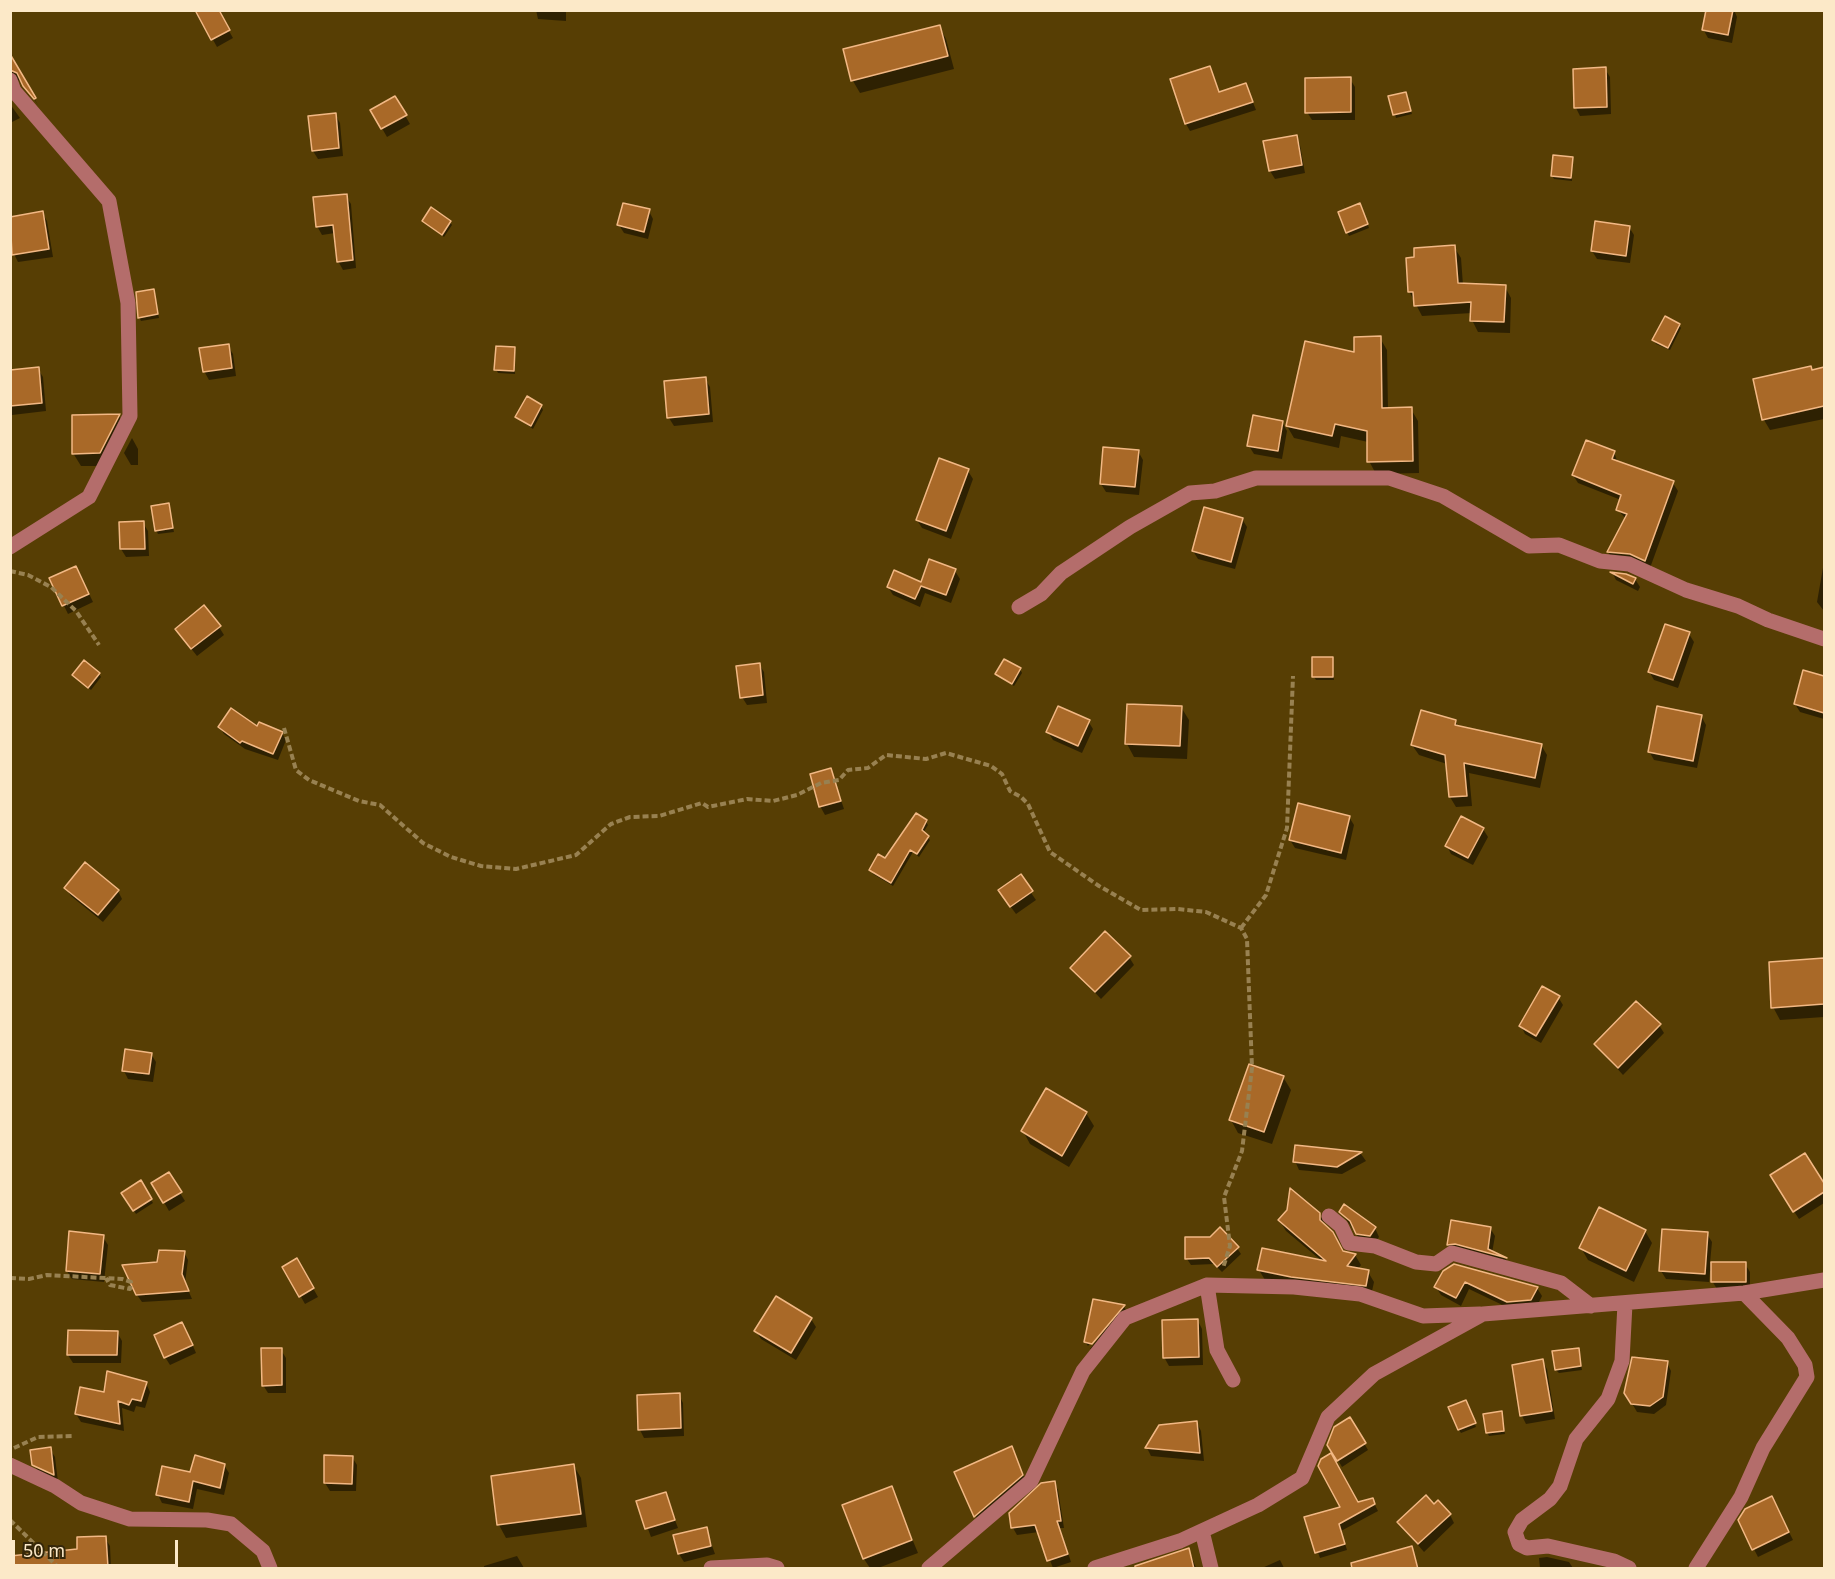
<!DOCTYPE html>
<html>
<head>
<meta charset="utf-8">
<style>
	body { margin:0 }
	#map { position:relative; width:1835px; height:1579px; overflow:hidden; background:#573e04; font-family:"Noto Sans",sans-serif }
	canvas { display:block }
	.frame { position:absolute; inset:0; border:12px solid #fce9c8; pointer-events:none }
	.scale { position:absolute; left:12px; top:1540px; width:166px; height:27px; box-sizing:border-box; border:3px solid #fce9c8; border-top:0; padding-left:8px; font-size:18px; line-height:21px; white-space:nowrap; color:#fce9c8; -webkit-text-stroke:4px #35270a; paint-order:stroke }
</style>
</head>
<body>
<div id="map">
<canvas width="1835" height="1579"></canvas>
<div class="frame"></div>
<div class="scale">50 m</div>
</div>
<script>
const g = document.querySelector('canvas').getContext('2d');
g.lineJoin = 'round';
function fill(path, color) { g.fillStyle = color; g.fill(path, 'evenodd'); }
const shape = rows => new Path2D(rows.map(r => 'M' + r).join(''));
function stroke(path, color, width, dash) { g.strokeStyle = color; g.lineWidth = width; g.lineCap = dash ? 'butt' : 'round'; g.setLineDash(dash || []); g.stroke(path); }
fill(shape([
	[217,10,233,38,217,47,198,13],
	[536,10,566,10,566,21,538,19],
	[1708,10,1734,10,1737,17,1732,43,1708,38,1703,29],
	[939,26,946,39,954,69,860,93,853,81,845,50],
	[16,66,38,105,22,81,10,79,10,69],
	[1209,67,1220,94,1246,85,1256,110,1190,131,1186,124],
	[1605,69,1610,77,1611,114,1580,116,1576,108],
	[1350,79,1355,87,1355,120,1312,120,1307,112],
	[1405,93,1412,114,1396,118,1390,97],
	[395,98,410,124,387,137,372,111],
	[10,104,20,118,10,123],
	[335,114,340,123,343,156,318,159,313,151],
	[1296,137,1300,145,1305,173,1275,179,1270,171,1265,142],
	[1572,158,1572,181,1554,179,1552,175],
	[346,196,351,204,356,268,343,270,338,261,335,233,322,235,317,226],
	[1362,209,1369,228,1349,236,1347,232],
	[649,211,653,219,648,239,624,233,619,225],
	[42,213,47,221,53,257,18,262,14,254,10,218],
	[423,221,450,222,452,225,444,237],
	[1629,227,1634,235,1630,263,1597,259,1592,251],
	[1454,247,1461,258,1463,285,1505,287,1511,298,1510,333,1478,332,1472,320,1472,313,1422,316,1409,291],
	[153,290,159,318,141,321,139,317],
	[1679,325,1681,328,1670,350,1656,344,1654,340],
	[1380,338,1387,350,1388,409,1411,409,1418,421,1419,473,1376,474,1369,461,1368,442,1341,436,1339,448,1294,438,1287,426,1356,354],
	[228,346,233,354,236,376,209,380,204,371],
	[514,349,515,374,498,373,496,369],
	[38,369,43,377,46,411,12,415,10,372],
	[1824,369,1824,419,1770,430,1764,420,1755,380],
	[705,379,710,387,713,422,674,426,669,418],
	[541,406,543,410,533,429,516,417],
	[73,416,119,416,126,428,107,466,81,466,73,453],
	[1282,422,1287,431,1282,459,1254,454,1249,446],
	[132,438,138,449,138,465,131,465,124,453],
	[1138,451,1143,460,1139,495,1106,492,1101,484],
	[1614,452,1618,463,1673,483,1678,491,1650,568,1613,560,1608,552,1626,519,1618,510,1621,500,1578,483,1573,475],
	[968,471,973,479,951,539,922,528,917,520],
	[168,505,174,532,158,534,156,530],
	[1242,519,1247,527,1235,569,1198,559,1193,551],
	[143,523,148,531,149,556,126,557,121,549],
	[1824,562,1824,611,1817,602],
	[955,571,960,579,951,603,925,593,920,607,893,595,888,587,922,584],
	[1613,574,1635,579,1640,587,1638,591,1616,580],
	[80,575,93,602,68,614,51,579],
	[219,627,224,635,197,656,182,637],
	[1689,634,1694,642,1678,688,1654,680,1649,671],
	[1332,659,1334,680,1316,680,1314,677],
	[759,664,764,672,767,703,747,705,742,697],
	[1020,669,1022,673,1014,686,997,674],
	[1804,672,1824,678,1824,719,1800,712,1795,704],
	[99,674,101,677,91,690,74,675],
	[1128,705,1181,707,1189,720,1187,759,1134,757,1127,744],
	[1701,716,1706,725,1697,768,1654,760,1649,751],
	[1088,721,1093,729,1082,753,1053,740,1048,732],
	[1455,721,1459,728,1541,745,1547,755,1540,788,1469,773,1472,806,1456,807,1450,797,1447,764,1419,755,1412,745],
	[220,727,258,728,282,733,286,740,278,760,245,749,224,734],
	[831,770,844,809,825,815,820,806],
	[1349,817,1354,825,1346,860,1295,848,1290,840],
	[926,822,928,825,923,833,930,840,919,857,913,852,893,886,873,874,871,870,886,860],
	[1483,829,1488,837,1473,865,1451,854,1447,846],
	[1020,877,1036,900,1016,914,1005,899],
	[66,888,118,891,122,899,103,922,71,896],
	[1129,957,1134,965,1101,999,1072,968],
	[1824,960,1824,1017,1780,1020,1773,1007,1770,964],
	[1558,997,1563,1005,1541,1043,1525,1034,1521,1026],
	[1659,1025,1664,1033,1623,1075,1596,1045],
	[151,1054,156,1062,153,1082,128,1079,124,1071],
	[1283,1077,1291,1090,1272,1144,1238,1133,1231,1120],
	[1047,1090,1086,1113,1094,1126,1069,1167,1030,1144,1023,1131],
	[1296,1146,1361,1154,1366,1161,1342,1174,1299,1170,1295,1161],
	[1805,1155,1824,1185,1824,1203,1799,1219,1776,1184],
	[140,1182,153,1203,136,1214,123,1193],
	[153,1183,180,1193,185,1201,169,1211],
	[1341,1212,1375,1228,1379,1237,1374,1243,1362,1242],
	[1319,1214,1342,1252,1355,1255,1361,1265,1358,1269,1368,1272,1374,1282,1371,1296,1265,1280,1259,1270,1323,1262,1286,1231,1280,1221],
	[1490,1228,1495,1236,1492,1253,1506,1259,1509,1265,1453,1252,1448,1245],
	[1645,1231,1652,1243,1634,1282,1588,1260,1581,1248],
	[1707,1234,1712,1242,1710,1263,1745,1264,1750,1272,1750,1289,1717,1289,1712,1281,1712,1271,1710,1271,1709,1282,1666,1279,1661,1271],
	[103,1237,108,1245,104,1282,72,1279,67,1271],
	[1237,1248,1241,1254,1222,1272,1214,1264,1191,1265,1187,1259],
	[184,1252,188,1260,185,1283,192,1299,142,1302,137,1295],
	[297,1260,318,1297,305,1304,284,1267],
	[1444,1272,1537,1288,1542,1296,1536,1308,1513,1310,1469,1289,1461,1306,1441,1295,1436,1287],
	[1094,1301,1124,1307,1129,1314,1097,1351,1090,1349,1120,1310,1117,1310,1088,1346,1085,1342],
	[811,1319,816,1327,796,1360,761,1339,756,1331],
	[1198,1321,1202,1329,1203,1365,1169,1366,1164,1357],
	[117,1332,122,1341,121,1363,73,1363,68,1355],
	[187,1332,196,1353,170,1365,165,1357],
	[1578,1349,1582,1370,1559,1373,1556,1370],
	[281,1350,286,1358,286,1393,268,1393,263,1385],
	[1542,1361,1547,1369,1555,1419,1526,1424,1522,1416,1513,1366],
	[1667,1363,1671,1371,1666,1405,1654,1414,1637,1412,1626,1393],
	[146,1383,150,1392,145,1408,136,1406,134,1412,122,1408,124,1431,81,1422,76,1414,105,1394],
	[679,1395,683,1403,684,1436,644,1438,640,1430],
	[1467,1405,1476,1427,1461,1433,1459,1430],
	[1501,1413,1505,1434,1489,1436,1487,1432],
	[1350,1419,1368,1450,1342,1467,1329,1444],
	[1197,1423,1201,1431,1204,1461,1151,1456,1147,1448],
	[1011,1448,1028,1486,981,1527,956,1473],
	[50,1449,55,1457,58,1482,39,1473,34,1464],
	[352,1457,357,1465,356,1491,330,1491,325,1483],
	[224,1465,229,1473,224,1495,197,1489,193,1509,162,1503,158,1495],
	[574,1466,581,1478,587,1527,506,1538,499,1525,492,1477],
	[1054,1483,1058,1490,1064,1528,1060,1528,1071,1562,1053,1568,1039,1532,1017,1535,1013,1528],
	[891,1488,918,1553,878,1568,870,1568,864,1559],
	[665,1494,678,1528,651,1537,638,1502],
	[1372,1499,1378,1511,1341,1531,1347,1550,1320,1558,1306,1518],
	[1434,1506,1450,1515,1454,1523,1424,1552,1399,1523],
	[1776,1506,1793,1540,1758,1557,1739,1520],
	[706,1529,715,1554,684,1562,679,1554],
	[105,1538,110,1546,111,1568,43,1568,42,1554,79,1550],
	[1411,1548,1419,1568,1378,1568],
	[1189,1550,1196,1568,1162,1568],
	[517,1556,524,1568,484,1568,484,1566],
	[1547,1557,1569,1562,1573,1568,1540,1568,1539,1558],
	[1280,1560,1284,1568,1262,1568]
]), '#0007');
const building = shape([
	[195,10,219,10,230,30,211,40,195,10],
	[1706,10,1733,10,1728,35,1702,30,1706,10],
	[940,25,948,56,851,81,843,49,940,25],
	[10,54,36,98,34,99,23,86,17,73,10,70,10,54],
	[1210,66,1219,92,1246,83,1253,102,1185,124,1170,79,1210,66],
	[1606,67,1607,107,1574,108,1573,69,1606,67],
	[1351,77,1351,112,1305,113,1305,78,1351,77],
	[1406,92,1411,111,1393,115,1388,96,1406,92],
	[395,96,407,115,381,129,370,110,395,96],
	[336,113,339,148,312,151,308,116,336,113],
	[1297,135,1302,165,1269,171,1263,141,1297,135],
	[1553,155,1573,157,1571,178,1551,176,1553,155],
	[347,194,353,260,337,262,333,225,316,227,313,197,347,194],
	[623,203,650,209,644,232,617,225,623,203],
	[1360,203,1368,224,1346,233,1338,212,1360,203],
	[431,207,451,221,442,235,422,221,431,207],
	[43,211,49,249,12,255,10,217,43,211],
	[1595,221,1630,226,1626,256,1591,251,1595,221],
	[1455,245,1458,283,1506,285,1504,322,1470,321,1471,302,1414,306,1413,292,1408,292,1406,258,1414,257,1414,248,1455,245],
	[154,289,158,314,138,318,136,292,154,289],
	[1665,316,1680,324,1668,348,1652,340,1665,316],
	[1381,336,1382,408,1412,407,1413,461,1367,462,1367,431,1335,424,1332,436,1286,426,1305,341,1354,352,1354,337,1381,336],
	[229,344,232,368,203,372,199,348,229,344],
	[496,346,515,347,514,371,494,370,496,346],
	[1811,366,1812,370,1824,367,1824,406,1762,420,1753,379,1811,366],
	[39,367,42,403,10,406,10,370,39,367],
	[706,377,709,414,667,418,664,381,706,377],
	[527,396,542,405,531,426,515,417,527,396],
	[120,414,100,453,72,454,72,415,120,414],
	[1253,415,1283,421,1278,451,1247,446,1253,415],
	[1586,440,1615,451,1612,459,1674,481,1645,561,1630,554,1607,552,1627,514,1616,510,1621,495,1572,475,1586,440],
	[1103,447,1139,450,1135,487,1100,484,1103,447],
	[939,458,969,469,946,531,916,520,939,458],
	[169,503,173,528,155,531,151,506,169,503],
	[1204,507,1243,518,1231,562,1192,551,1204,507],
	[144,521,145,549,120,549,119,522,144,521],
	[929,559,956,569,946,595,921,586,915,599,887,587,894,570,921,582,929,559],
	[76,566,89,594,62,606,49,578,76,566],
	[1610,572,1626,574,1636,578,1633,584,1610,572],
	[204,605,221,626,191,649,175,629,204,605],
	[1665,624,1690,632,1673,680,1648,672,1665,624],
	[1312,657,1333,657,1333,677,1312,677,1312,657],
	[1004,659,1021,668,1012,684,995,674,1004,659],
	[84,660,100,673,88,688,72,675,84,660],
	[760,663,763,695,740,698,736,666,760,663],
	[1803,670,1824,676,1824,713,1794,704,1803,670],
	[1127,704,1182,706,1180,746,1125,744,1127,704],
	[1058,706,1090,720,1078,746,1046,732,1058,706],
	[1657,706,1702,715,1693,761,1648,752,1657,706],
	[231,708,257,726,259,722,283,732,273,754,242,741,240,743,218,727,231,708],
	[1421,710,1456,720,1455,725,1542,744,1535,778,1464,763,1467,796,1449,797,1445,755,1411,745,1421,710],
	[831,768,841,801,819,807,810,774,831,768],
	[1298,803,1350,816,1341,853,1289,840,1298,803],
	[916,813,927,820,922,830,929,836,917,854,910,850,891,883,869,870,878,854,885,858,916,813],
	[1461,816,1484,828,1468,858,1445,846,1461,816],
	[85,862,119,890,98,915,64,888,85,862],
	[1021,874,1033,891,1010,907,998,890,1021,874],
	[1105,931,1131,956,1095,992,1070,968,1105,931],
	[1824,958,1824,1004,1771,1008,1769,962,1824,958],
	[1542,986,1560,996,1536,1036,1519,1026,1542,986],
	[1636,1001,1661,1024,1618,1068,1594,1044,1636,1001],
	[125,1049,152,1053,149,1074,122,1071,125,1049],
	[1249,1064,1284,1076,1264,1132,1229,1120,1249,1064],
	[1046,1088,1087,1112,1062,1156,1021,1131,1046,1088],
	[1295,1145,1362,1152,1337,1167,1293,1162,1295,1145],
	[1805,1153,1824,1183,1824,1192,1793,1212,1770,1175,1805,1153],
	[169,1172,182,1192,163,1203,151,1183,169,1172],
	[141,1180,152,1199,133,1211,121,1193,141,1180],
	[1290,1188,1320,1213,1320,1220,1333,1232,1343,1251,1356,1254,1347,1266,1369,1270,1366,1286,1291,1277,1257,1270,1262,1248,1326,1261,1278,1220,1287,1210,1290,1188],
	[1344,1204,1376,1227,1370,1236,1356,1234,1350,1221,1339,1212,1344,1204],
	[1599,1207,1646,1230,1626,1271,1579,1248,1599,1207],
	[1451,1220,1491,1227,1488,1249,1507,1258,1455,1244,1447,1245,1451,1220],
	[1220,1227,1239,1247,1217,1267,1209,1258,1185,1259,1185,1237,1210,1237,1220,1227],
	[1662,1229,1708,1232,1705,1274,1659,1271,1662,1229],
	[69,1231,104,1235,100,1274,66,1271,69,1231],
	[159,1250,185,1251,182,1274,189,1291,136,1295,122,1265,157,1262,159,1250],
	[297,1258,314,1288,299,1297,282,1267,297,1258],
	[1711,1262,1746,1262,1746,1282,1711,1282,1711,1262],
	[1454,1264,1538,1287,1531,1300,1507,1302,1465,1282,1456,1298,1434,1287,1443,1271,1454,1264],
	[776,1296,812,1318,791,1353,754,1331,776,1296],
	[1093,1299,1125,1305,1092,1344,1084,1342,1093,1299],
	[1198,1319,1199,1357,1163,1358,1162,1320,1198,1319],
	[182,1322,193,1345,164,1358,154,1335,182,1322],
	[68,1330,118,1331,117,1355,67,1355,68,1330],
	[261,1348,282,1348,282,1385,262,1386,261,1348],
	[1579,1348,1581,1366,1555,1370,1552,1351,1579,1348],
	[1632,1357,1668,1361,1663,1397,1650,1406,1631,1404,1624,1393,1632,1357],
	[1543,1359,1552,1411,1520,1416,1512,1365,1543,1359],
	[107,1371,147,1382,141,1401,132,1399,129,1405,118,1401,120,1424,75,1414,80,1387,104,1392,107,1371],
	[680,1393,681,1428,638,1430,637,1395,680,1393],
	[1466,1400,1476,1423,1458,1430,1448,1407,1466,1400],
	[1502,1411,1504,1431,1486,1433,1483,1414,1502,1411],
	[1350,1417,1366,1443,1337,1461,1327,1445,1334,1427,1350,1417],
	[1197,1421,1200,1453,1145,1448,1159,1425,1197,1421],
	[1012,1446,1023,1475,974,1517,954,1472,1012,1446],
	[51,1447,54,1475,32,1465,30,1450,51,1447],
	[1331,1453,1358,1502,1373,1498,1375,1504,1339,1524,1345,1544,1315,1553,1304,1517,1340,1507,1318,1466,1321,1459,1331,1453],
	[195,1455,225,1464,220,1488,193,1481,189,1502,156,1495,162,1466,190,1472,195,1455],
	[324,1455,353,1456,352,1484,324,1483,324,1455],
	[574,1464,581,1514,497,1525,491,1476,574,1464],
	[1055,1481,1061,1521,1057,1521,1068,1554,1047,1561,1035,1525,1011,1528,1009,1513,1041,1483,1055,1481],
	[892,1486,912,1540,863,1559,842,1505,892,1486],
	[666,1492,675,1520,645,1529,636,1501,666,1492],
	[1426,1495,1434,1504,1438,1500,1451,1514,1418,1544,1397,1522,1426,1495],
	[1772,1496,1789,1532,1752,1550,1738,1520,1745,1509,1772,1496],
	[707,1527,711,1546,678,1554,673,1535,707,1527],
	[106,1536,108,1567,10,1569,10,1556,77,1549,77,1537,106,1536],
	[1412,1546,1418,1569,1352,1569,1351,1563,1412,1546],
	[1189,1548,1194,1569,1135,1569,1135,1566,1189,1548]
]);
fill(building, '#a96928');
stroke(building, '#f2b884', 1.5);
stroke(shape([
	[10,571,28,575,51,587,76,611,99,645],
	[284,728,296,770,309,780,359,801,380,805,423,843,451,857,481,866,516,869,576,855,611,824,630,817,659,816,702,803,708,807,747,799,773,801,797,795,821,783,839,780,848,770,868,768,886,755,926,759,946,753,991,766,1002,774,1010,791,1021,797,1028,804,1050,852,1099,886,1141,910,1178,909,1206,912,1241,928,1247,939,1252,1068,1242,1151,1224,1197,1230,1246,1223,1268],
	[1241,928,1266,895,1287,828,1293,676],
	[10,1278,29,1279,47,1275,122,1279,131,1282,130,1289,110,1285,106,1278],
	[14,1448,38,1437,73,1436],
	[10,1520,59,1568]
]), '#988151', 4, [6, 3]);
stroke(shape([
	[10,80,14,91,109,201,128,303,130,416,89,497,10,547],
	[1019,607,1041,594,1061,573,1130,527,1190,493,1215,491,1256,478,1389,478,1443,496,1529,546,1559,545,1600,561,1629,564,1686,590,1738,606,1768,620,1824,639],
	[1329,1216,1341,1226,1349,1243,1375,1246,1416,1262,1436,1264,1452,1253,1561,1283,1591,1306],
	[1207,1285,1217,1350,1233,1380],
	[1625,1304,1622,1361,1608,1399,1576,1439,1560,1486,1550,1499,1522,1520,1515,1532,1519,1544,1527,1548,1548,1546,1614,1561,1629,1568],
	[10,1465,55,1486,81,1503,130,1519,207,1520,231,1524,263,1551,270,1568],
	[1202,1531,1211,1568],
	[711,1568,767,1565,777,1568],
	[929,1568,1031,1481,1083,1371,1125,1318,1207,1285,1294,1287,1360,1294,1423,1316,1480,1314],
	[1095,1568,1180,1541,1258,1505,1302,1478,1328,1417,1374,1374,1483,1314,1744,1293,1824,1280],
	[1696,1568,1741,1497,1763,1448,1807,1377,1805,1365,1788,1338,1744,1293]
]), '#b46d6b', 15);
</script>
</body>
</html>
